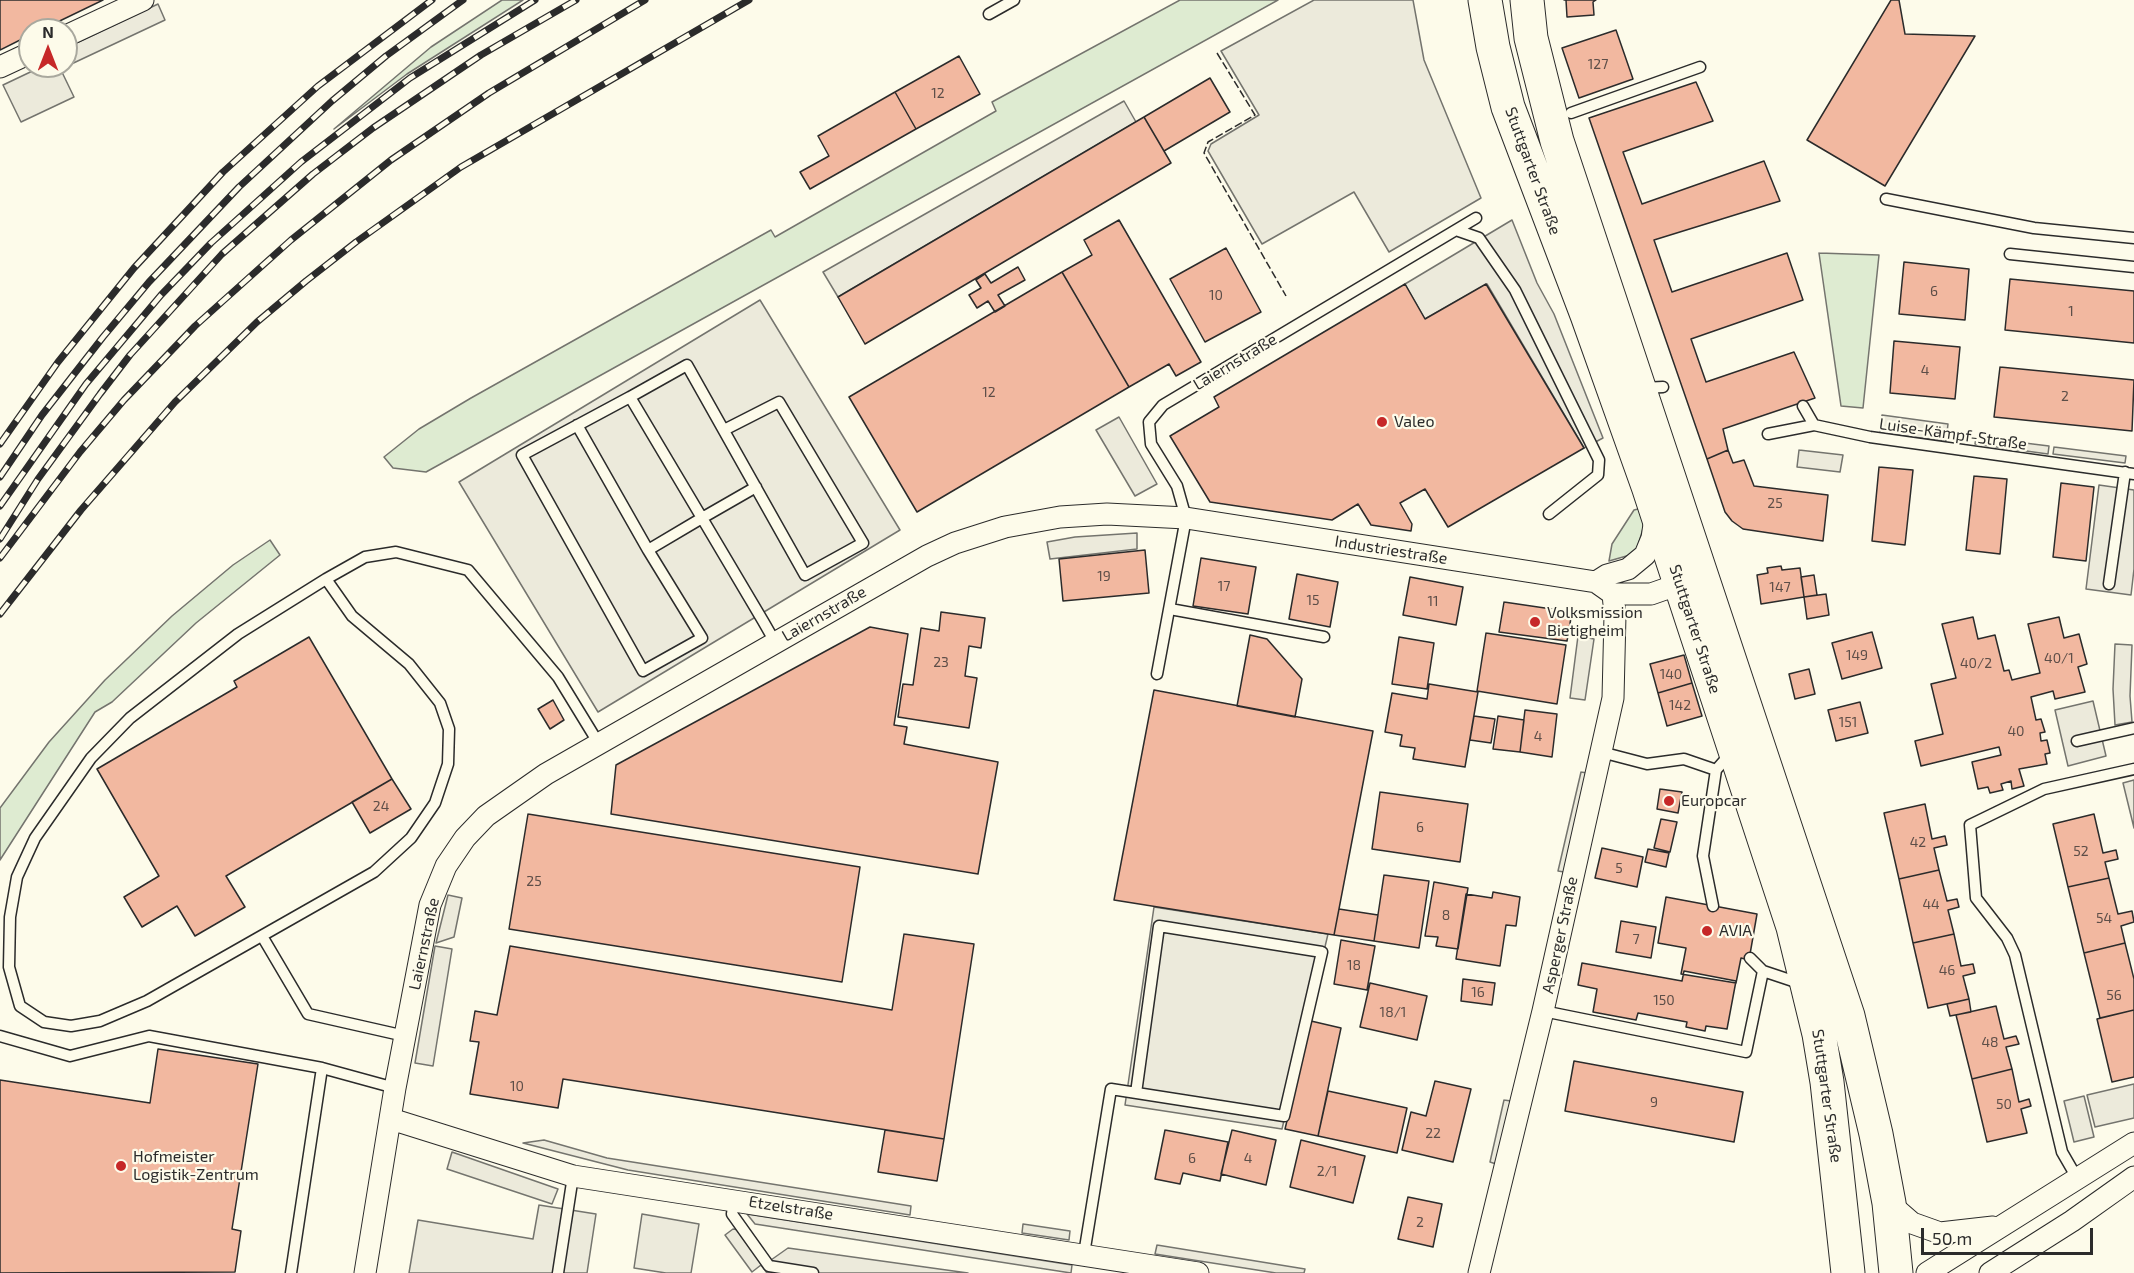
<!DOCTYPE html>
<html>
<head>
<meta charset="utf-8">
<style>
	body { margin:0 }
	#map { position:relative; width:2134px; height:1273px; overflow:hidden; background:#fdfbea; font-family:"Exo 2",sans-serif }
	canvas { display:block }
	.north { position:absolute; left:18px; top:18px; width:60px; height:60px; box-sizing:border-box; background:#fdfbea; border:2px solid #a9a89e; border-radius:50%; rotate:0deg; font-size:16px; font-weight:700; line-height:24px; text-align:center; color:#2b2b2b }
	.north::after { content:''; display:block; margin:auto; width:21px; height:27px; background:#c62828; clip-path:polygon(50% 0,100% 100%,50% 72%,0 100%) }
	.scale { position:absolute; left:1921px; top:1228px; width:172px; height:27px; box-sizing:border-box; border:3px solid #2b2b2b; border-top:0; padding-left:8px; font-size:18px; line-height:21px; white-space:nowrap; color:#2b2b2b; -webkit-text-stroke:4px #fdfbea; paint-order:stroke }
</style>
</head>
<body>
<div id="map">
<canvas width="2134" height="1273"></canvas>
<div class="north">N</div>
<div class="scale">50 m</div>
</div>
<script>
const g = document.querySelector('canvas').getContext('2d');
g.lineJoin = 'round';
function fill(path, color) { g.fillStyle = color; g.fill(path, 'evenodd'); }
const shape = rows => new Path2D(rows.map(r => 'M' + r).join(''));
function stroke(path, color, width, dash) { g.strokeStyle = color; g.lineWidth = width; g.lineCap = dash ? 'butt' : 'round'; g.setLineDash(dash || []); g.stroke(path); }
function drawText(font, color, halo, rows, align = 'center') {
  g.font = font + ' "Exo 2",sans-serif'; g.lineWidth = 4.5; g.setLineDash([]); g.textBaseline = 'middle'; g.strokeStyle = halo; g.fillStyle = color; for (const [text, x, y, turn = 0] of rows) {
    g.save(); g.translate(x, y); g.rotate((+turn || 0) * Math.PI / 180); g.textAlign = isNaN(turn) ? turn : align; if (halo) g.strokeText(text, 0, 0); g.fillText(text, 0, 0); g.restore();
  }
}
const green = shape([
	[502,0,523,0,407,74,334,129,431,47,502,0],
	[1180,0,1278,0,426,472,393,468,384,457,419,429,471,398,771,230,775,237,996,111,992,102,1180,0],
	[1819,253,1879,255,1863,408,1841,406,1819,253],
	[1642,508,1644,525,1637,549,1630,555,1609,561,1612,544,1634,510,1642,508],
	[270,540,280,555,196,623,112,702,95,712,0,860,0,808,49,742,105,680,172,616,233,565,270,540]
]);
fill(green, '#deebd1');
stroke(green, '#74746e', 1.5);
const parking = shape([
	[1314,0,1413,0,1424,60,1481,198,1389,252,1354,192,1262,244,1208,151,1211,144,1259,115,1221,51,1314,0],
	[158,4,165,20,65,67,66,48,158,4],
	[43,66,59,66,74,97,21,122,3,85,43,66],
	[1124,101,1136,122,838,297,823,272,1124,101],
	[1512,220,1537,283,1554,314,1603,438,1584,448,1487,284,1425,319,1405,284,1512,220],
	[760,300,900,530,598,712,459,482,760,300],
	[1882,415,1948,424,1946,441,1880,433,1882,415],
	[1119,417,1157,484,1135,496,1096,430,1119,417],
	[1976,437,2049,446,2048,454,1975,444,1976,437],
	[2054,447,2126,456,2125,463,2053,454,2054,447],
	[1799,450,1843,455,1840,472,1797,467,1799,450],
	[2099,485,2134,490,2134,569,2131,595,2086,589,2099,485],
	[1137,533,1137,549,1050,559,1047,542,1075,537,1137,533],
	[1578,636,1594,639,1585,700,1570,698,1578,636],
	[2115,644,2132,645,2130,696,2132,722,2115,725,2113,689,2115,644],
	[2093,701,2106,756,2068,766,2055,710,2093,701],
	[1581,772,1587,773,1564,872,1558,871,1581,772],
	[2134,780,2134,828,2123,783,2134,780],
	[448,895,462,898,454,937,436,943,448,895],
	[1154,907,1328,934,1282,1129,1125,1105,1154,907],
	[435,946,452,949,433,1066,415,1063,435,946],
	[2134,1084,2134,1118,2095,1127,2087,1095,2134,1084],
	[2084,1096,2094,1137,2074,1142,2064,1101,2084,1096],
	[1504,1100,1511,1101,1496,1164,1490,1162,1504,1100],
	[544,1140,607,1158,911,1206,910,1215,628,1170,523,1143,544,1140],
	[452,1152,558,1189,552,1204,447,1169,452,1152],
	[539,1205,596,1214,587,1273,409,1273,418,1220,533,1239,539,1205],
	[642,1214,699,1224,691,1273,666,1273,634,1268,642,1214],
	[747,1214,1072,1265,1071,1273,755,1224,747,1214],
	[1023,1224,1070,1231,1069,1240,1022,1233,1023,1224],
	[733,1229,751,1232,771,1260,788,1248,968,1273,767,1273,761,1265,752,1272,725,1235,733,1229],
	[1157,1245,1305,1269,1304,1273,1276,1273,1155,1254,1157,1245]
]);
fill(parking, '#eceadb');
stroke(parking, '#74746e', 1.5);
const building = shape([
	[0,0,103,0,41,30,30,30,30,35,0,50,0,0],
	[1564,0,1596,0,1593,2,1594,15,1567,17,1566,0,1564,0],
	[1891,0,1899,0,1905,34,1975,36,1885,186,1807,140,1891,0],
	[1616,30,1633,79,1579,98,1562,48,1616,30],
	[959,56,980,94,916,129,895,92,959,56],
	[1210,78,1230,112,1164,151,1144,117,1210,78],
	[1696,82,1713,121,1623,152,1642,204,1764,161,1780,201,1654,240,1672,292,1787,253,1803,300,1691,339,1706,382,1794,352,1815,398,1723,429,1728,450,1707,459,1589,118,1696,82],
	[895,92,916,129,810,189,800,172,829,156,818,136,895,92],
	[1144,117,1171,163,865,344,838,297,1144,117],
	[1119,220,1201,362,1176,376,1169,364,1129,387,1062,272,1092,255,1084,240,1119,220],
	[1226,248,1261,312,1205,342,1170,279,1226,248],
	[1904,262,1969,269,1965,320,1899,314,1904,262],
	[1018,267,1025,280,998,295,1005,306,995,312,988,301,977,308,969,295,981,288,976,280,985,274,991,283,1018,267],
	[1062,272,1129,387,917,512,849,397,1062,272],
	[2010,279,2134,291,2134,343,2005,330,2010,279],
	[1405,284,1425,319,1486,284,1584,448,1448,527,1425,489,1400,503,1412,524,1411,531,1371,525,1358,504,1332,520,1210,502,1170,436,1219,407,1214,397,1405,284],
	[1894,341,1960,347,1955,399,1890,393,1894,341],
	[2000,367,2134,380,2132,431,1994,417,2000,367],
	[1728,450,1733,463,1744,460,1754,486,1828,495,1823,541,1743,529,1732,521,1725,512,1707,459,1728,450],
	[1879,467,1913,470,1905,545,1872,541,1879,467],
	[1974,476,2007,479,2000,554,1966,550,1974,476],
	[2061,483,2094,487,2086,561,2053,557,2061,483],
	[1145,550,1149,593,1063,601,1059,559,1145,550],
	[1201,558,1256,567,1248,614,1193,606,1201,558],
	[1781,566,1782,570,1800,568,1804,597,1761,604,1757,575,1768,573,1767,568,1781,566],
	[1297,574,1338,582,1330,627,1289,619,1297,574],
	[1814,575,1817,595,1804,597,1801,577,1814,575],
	[1410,577,1463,587,1456,625,1403,615,1410,577],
	[1826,594,1829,615,1807,619,1804,597,1826,594],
	[1504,602,1572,612,1567,641,1499,632,1504,602],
	[941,612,985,618,981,648,969,646,965,676,977,678,969,728,898,717,903,684,913,685,921,628,939,631,941,612],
	[1973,617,1978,639,1995,635,2004,671,2009,670,2012,680,2040,673,2028,624,2059,617,2064,638,2079,634,2087,664,2078,667,2085,692,2055,699,2053,691,2031,697,2036,720,2041,719,2045,732,2040,733,2041,741,2047,740,2050,753,2045,754,2047,764,2019,769,2024,786,2012,789,2011,781,2001,784,2003,790,1990,793,1988,787,1978,789,1972,762,2001,755,1999,747,1921,766,1915,741,1943,734,1931,684,1956,678,1942,624,1973,617],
	[870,627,908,634,894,725,907,727,904,744,998,762,978,874,611,814,616,765,870,627],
	[1872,632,1882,668,1842,679,1832,643,1872,632],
	[1486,633,1566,645,1557,704,1477,691,1486,633],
	[1250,635,1267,639,1302,679,1295,717,1237,706,1250,635],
	[309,637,392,779,226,876,245,907,195,936,177,906,142,927,124,897,159,876,97,769,237,687,234,681,309,637],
	[1399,637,1434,643,1427,689,1392,684,1399,637],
	[1684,655,1692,683,1658,693,1650,664,1684,655],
	[1809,669,1815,694,1795,699,1789,674,1809,669],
	[1692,683,1702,716,1667,726,1658,693,1692,683],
	[1429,684,1478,692,1465,767,1413,759,1415,748,1400,746,1402,735,1385,732,1392,693,1427,699,1429,684],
	[1154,690,1373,731,1334,935,1114,900,1154,690],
	[553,700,564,720,550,729,538,709,553,700],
	[1860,702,1868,733,1836,741,1828,710,1860,702],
	[1525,710,1557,714,1552,757,1520,752,1525,710],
	[1474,716,1495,719,1491,743,1470,740,1474,716],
	[1498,716,1524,720,1520,752,1493,749,1498,716],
	[392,779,411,809,370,833,352,802,392,779],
	[1660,789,1682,792,1678,813,1657,809,1660,789],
	[1380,792,1468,804,1460,862,1372,849,1380,792],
	[1925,804,1932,839,1945,836,1947,845,1934,848,1939,870,1899,879,1884,813,1925,804],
	[528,814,860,867,842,982,509,929,528,814],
	[2094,814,2103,853,2116,850,2118,859,2105,862,2109,878,2068,887,2053,824,2094,814],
	[1661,819,1677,822,1670,852,1654,848,1661,819],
	[1602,848,1643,857,1637,887,1595,878,1602,848],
	[1648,849,1669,853,1666,867,1645,862,1648,849],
	[1939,870,1947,901,1957,899,1959,907,1948,910,1954,934,1913,943,1899,879,1939,870],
	[1384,875,1429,881,1419,948,1374,941,1384,875],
	[2109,878,2118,914,2132,911,2134,922,2121,926,2125,943,2084,953,2068,887,2109,878],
	[1434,882,1468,888,1458,949,1436,946,1438,937,1425,936,1434,882],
	[1493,892,1520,897,1516,926,1506,925,1500,966,1456,959,1466,894,1492,898,1493,892],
	[1666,897,1757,914,1749,960,1741,958,1736,983,1681,974,1686,948,1658,943,1666,897],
	[1339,909,1378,915,1374,941,1334,935,1339,909],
	[1621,921,1656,927,1651,958,1616,952,1621,921],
	[904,934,974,944,944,1139,563,1079,558,1108,470,1094,479,1042,470,1041,475,1011,497,1015,510,946,892,1010,904,934],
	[1954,934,1961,966,1973,964,1975,973,1963,976,1969,999,1928,1008,1913,943,1954,934],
	[1341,940,1375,946,1367,990,1334,984,1341,940],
	[2125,943,2134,979,2134,1010,2100,1018,2084,953,2125,943],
	[1582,963,1682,981,1684,971,1736,981,1727,1029,1706,1026,1705,1031,1686,1027,1687,1022,1638,1013,1636,1020,1593,1012,1597,989,1578,985,1582,963],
	[1463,979,1495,983,1492,1005,1461,1001,1463,979],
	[1370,983,1427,996,1417,1040,1360,1027,1370,983],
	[1969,999,1971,1012,1950,1016,1947,1004,1969,999],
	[1996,1006,2004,1039,2016,1036,2019,1044,2006,1047,2012,1069,1972,1079,1956,1015,1996,1006],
	[2134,1010,2134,1077,2112,1082,2097,1019,2134,1010],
	[1311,1021,1341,1028,1318,1136,1285,1129,1311,1021],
	[158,1049,258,1064,232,1229,241,1231,235,1272,0,1273,0,1080,150,1103,158,1049],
	[1574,1061,1743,1092,1734,1142,1565,1111,1574,1061],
	[2012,1069,2019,1102,2029,1099,2031,1106,2021,1109,2027,1133,1987,1142,1972,1079,2012,1069],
	[1435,1081,1471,1089,1453,1162,1402,1150,1411,1112,1426,1116,1435,1081],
	[1328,1091,1407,1108,1397,1153,1318,1136,1328,1091],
	[885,1130,944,1139,937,1181,878,1172,885,1130],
	[1165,1130,1228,1142,1220,1181,1183,1173,1180,1184,1155,1179,1165,1130],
	[1232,1130,1276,1140,1266,1185,1221,1174,1232,1130],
	[1301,1140,1365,1156,1353,1203,1290,1187,1301,1140],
	[1408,1197,1442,1204,1433,1247,1398,1239,1408,1197]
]);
fill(building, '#f2b8a0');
stroke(building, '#2b2b2b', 1.5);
const lane = shape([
	[989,14,1014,0],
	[1571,113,1700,67],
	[1886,199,2034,228,2134,238],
	[1456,230,1479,238,1515,290,1599,460,1598,475,1549,514],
	[2010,254,2134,267],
	[1643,388,1663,387],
	[630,397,687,365,805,575,863,543,779,402,724,430],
	[1803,406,1814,425],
	[577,425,648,550],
	[1768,434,1814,425,1870,437,2134,474],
	[756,487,702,518,648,550,702,638,643,671,522,455,630,397,702,518,763,621,775,642],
	[326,579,352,616,409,664,440,703,449,729,448,764,435,803,411,838,374,872,147,1001,100,1021,71,1026,44,1022,20,1006,9,967,10,917,17,877,35,838,91,758,130,718,238,634,326,579],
	[326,579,365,557,396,552,468,570,558,677,599,744],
	[2109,584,2125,472],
	[1170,609,1324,637],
	[1157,674,1186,518,1177,486,1151,444,1149,422,1163,405,1476,218],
	[2077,741,2134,728],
	[1601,752,1647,764,1684,759,1716,770],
	[1713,906,1703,856,1716,770,1731,753],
	[262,936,308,1014,405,1036],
	[1750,958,1763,971,1802,984],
	[1543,1011,1746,1052,1763,971],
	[0,1036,70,1056,149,1036,322,1068],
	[2077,1178,2062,1152,2015,955,2007,938,1976,898,1970,825,2044,789,2134,769],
	[734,1200,732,1214,769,1266,813,1273],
	[1084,1254,1111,1089,1284,1116,1322,952,1159,926,1136,1093],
	[291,1273,322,1068,395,1088],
	[558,1273,573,1176]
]);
const street = shape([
	[66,36,143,0],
	[0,67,30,53],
	[1596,582,1607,575,1628,569,1645,555,1652,538,1655,518],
	[391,1119,573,1176,1198,1273],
	[1889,1203,1912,1223,1940,1233,1993,1227],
	[365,1273,395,1088,430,905,446,866,465,838,486,816,546,774,927,556,955,543,1005,527,1060,517,1107,514,1186,518,1596,582,1613,594,1651,594,1691,580],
	[1479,1273,1543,1011,1613,698,1615,615,1613,594],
	[1927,1273,2134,1143],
	[1990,1273,2072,1221,2134,1177]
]);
const primary = shape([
	[1485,0,1493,47,1508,107,1587,315,1649,489,1793,927,1819,1034,1827,1082,1848,1273],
	[1527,0,1531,38,1557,141,1848,1016,1876,1134,1889,1203,1896,1273]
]);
stroke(lane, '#2b2b2b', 13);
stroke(street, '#2b2b2b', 23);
stroke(primary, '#2b2b2b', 35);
stroke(lane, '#fdfbea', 10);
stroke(street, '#fdfbea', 21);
stroke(primary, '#fdfbea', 33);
const rail = shape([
	[0,444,58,362,134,268,223,172,318,86,432,0],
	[0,477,42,415,103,337,149,282,239,187,332,101,386,56,463,0],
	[0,506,86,384,161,295,211,243,301,162,410,78,535,0],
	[0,539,38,479,100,394,130,355,222,254,313,174,373,128,481,55,576,0],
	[0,558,80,452,124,400,195,326,291,240,391,160,489,93,645,0],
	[0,614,81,510,175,402,257,322,306,281,356,242,461,167,749,0]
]);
stroke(rail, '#2b2b2b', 7);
stroke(rail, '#fdfbea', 4.5, [14]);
stroke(shape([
	[1217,53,1255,115,1208,142,1204,153,1286,296]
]), '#2b2b2b', 1.5, [8, 3]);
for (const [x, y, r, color] of [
	[1382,422,6,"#c62828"],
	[1535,622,6,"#c62828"],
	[1669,801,6,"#c62828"],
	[1707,931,6,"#c62828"],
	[121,1166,6,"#c62828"]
]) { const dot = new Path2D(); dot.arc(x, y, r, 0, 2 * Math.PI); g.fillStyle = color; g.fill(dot); stroke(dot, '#fdfbea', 2); }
drawText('14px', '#5d4e48', null, [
	["127",1598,64],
	["12",938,93],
	["6",1934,291],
	["10",1216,295],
	["1",2071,311],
	["4",1925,370],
	["12",989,392],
	["2",2065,396],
	["25",1775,503],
	["19",1104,576],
	["17",1224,586],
	["147",1780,587],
	["15",1313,600],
	["11",1433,601],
	["149",1857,655],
	["40/1",2059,658],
	["23",941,662],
	["40/2",1976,663],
	["140",1671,674],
	["142",1680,705],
	["151",1848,722],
	["40",2016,731],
	["4",1538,736],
	["24",381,806],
	["6",1420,827],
	["42",1918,842],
	["52",2081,851],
	["5",1619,868],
	["25",534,881],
	["44",1931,904],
	["8",1446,915],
	["54",2104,918],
	["7",1636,939],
	["18",1354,965],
	["46",1947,970],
	["16",1478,992],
	["56",2114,995],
	["150",1664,1000],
	["18/1",1393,1012],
	["48",1990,1042],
	["10",517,1086],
	["9",1654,1102],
	["50",2004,1104],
	["22",1433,1133],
	["6",1192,1158],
	["4",1248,1158],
	["2/1",1327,1171],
	["2",1420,1222]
]);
drawText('16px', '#2b2b2b', '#fdfbea', [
	["Stuttgarter Straße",1533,171,70],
	["Laiernstraße",1235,362,-31],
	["Luise-Kämpf-Straße",1953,434,8],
	["Industriestraße",1391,550,9],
	["Laiernstraße",824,614,-30],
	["Stuttgarter Straße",1695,629,72],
	["Asperger Straße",1560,935,-78],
	["Laiernstraße",424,944,-78],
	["Stuttgarter Straße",1827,1096,82],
	["Etzelstraße",791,1208,9]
]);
drawText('16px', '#2b2b2b', '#fdfbea', [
	["Valeo",1394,422],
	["Volksmission",1547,613],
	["Bietigheim",1547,631],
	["Europcar",1681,801],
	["AVIA",1719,931],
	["Hofmeister",133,1157],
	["Logistik-Zentrum",133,1175]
], 'left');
</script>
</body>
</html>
